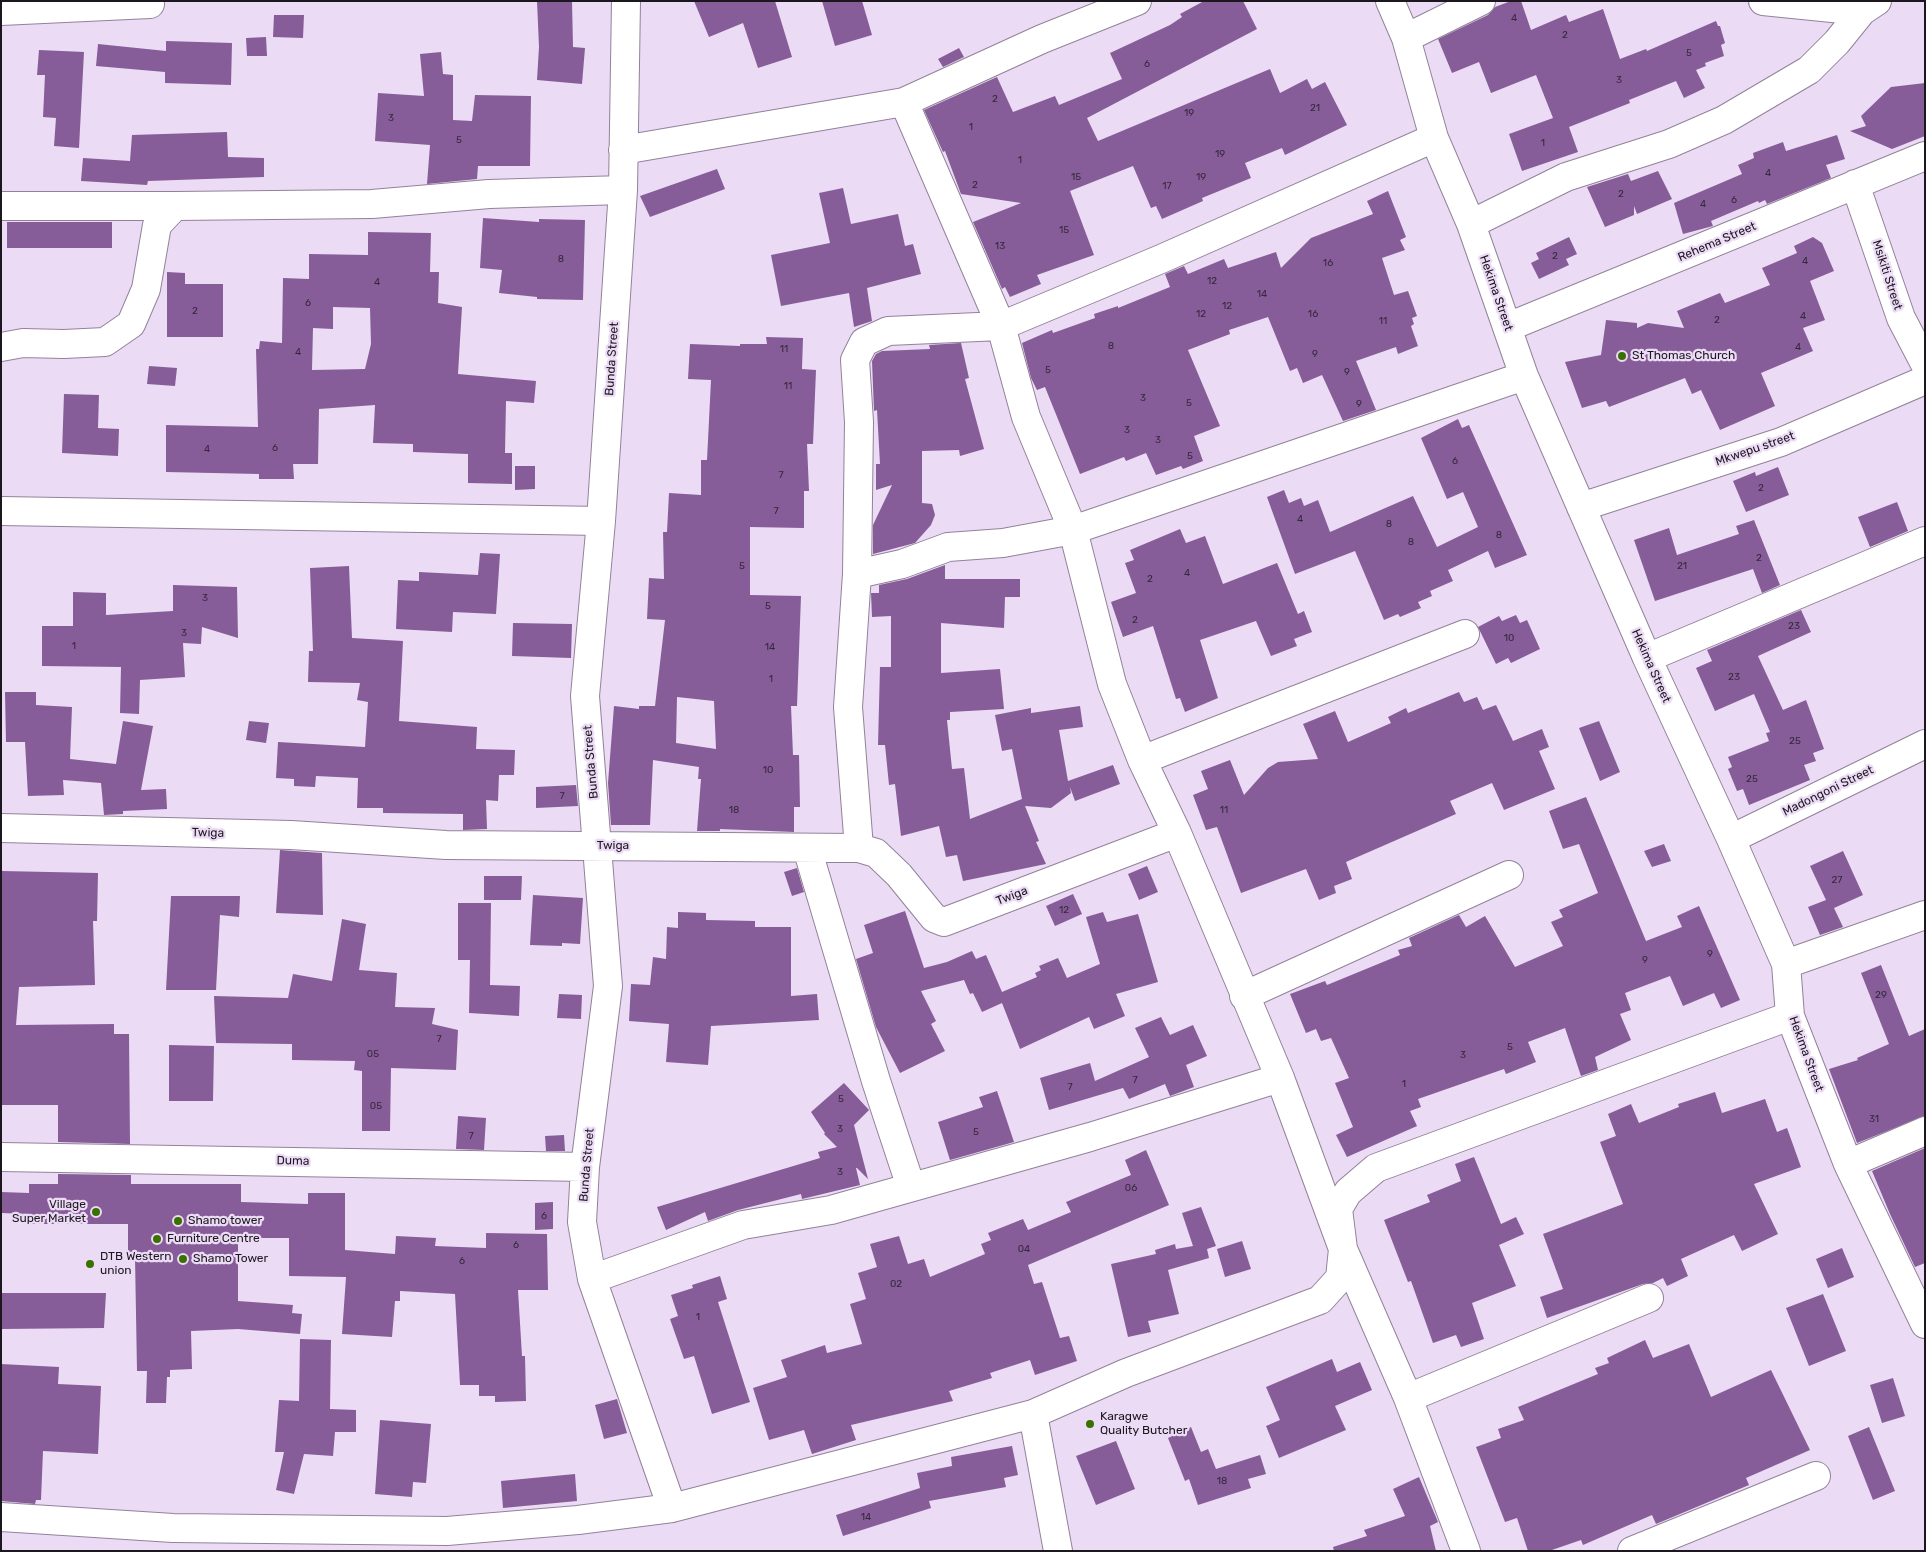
<!DOCTYPE html>
<html>
<head>
<meta charset="utf-8">
<style>
	body { margin:0 }
	#map { position:relative; width:1926px; height:1552px; overflow:hidden; background:#ecdbf5; font-family:Rubik,sans-serif }
	canvas { display:block }
	.frame { position:absolute; inset:0; border:2px solid #1c161f; pointer-events:none }
</style>
</head>
<body>
<div id="map">
<canvas width="1926" height="1552"></canvas>
<div class="frame"></div>
</div>
<script>
const g = document.querySelector('canvas').getContext('2d');
g.lineJoin = 'round';
function fill(path, color) { g.fillStyle = color; g.fill(path, 'evenodd'); }
const shape = rows => new Path2D(rows.map(r => 'M' + r).join(''));
function stroke(path, color, width, dash) { g.strokeStyle = color; g.lineWidth = width; g.lineCap = dash ? 'butt' : 'round'; g.setLineDash(dash || []); g.stroke(path); }
function drawText(font, color, halo, rows, align = 'center') {
  g.font = font + ' Rubik,sans-serif'; g.lineWidth = 4.5; g.setLineDash([]); g.textBaseline = 'middle'; g.strokeStyle = halo; g.fillStyle = color; for (const [text, x, y, turn = 0] of rows) {
    g.save(); g.translate(x, y); g.rotate((+turn || 0) * Math.PI / 180); g.textAlign = isNaN(turn) ? turn : align; if (halo) g.strokeText(text, 0, 0); g.fillText(text, 0, 0); g.restore();
  }
}
fill(shape([
	[537,1,572,1,573,47,585,48,582,84,537,80,539,47],
	[694,1,775,1,792,57,758,68,743,23,709,37],
	[822,1,862,1,872,35,835,46],
	[1204,1,1243,1,1257,29,1087,118,1098,141,1270,69,1280,93,1307,79,1312,89,1325,82,1347,125,1285,155,1282,148,1245,163,1251,178,1202,198,1203,201,1162,219,1156,206,1151,208,1133,166,1070,191,1094,255,1037,275,1041,284,1010,297,1005,287,1002,289,973,222,1021,203,961,194,945,151,943,152,924,110,997,77,1013,112,1055,96,1059,105,1122,79,1110,53,1170,25,1182,17,1180,14],
	[1511,1,1521,1,1531,30,1566,15,1569,22,1603,9,1620,59,1646,49,1647,51,1716,21,1718,26,1720,26,1725,43,1721,45,1724,56,1705,63,1706,66,1696,70,1705,88,1684,98,1676,81,1629,100,1630,103,1569,127,1578,152,1522,171,1509,134,1553,118,1536,75,1491,93,1479,62,1452,73,1438,39,1488,15,1495,7],
	[274,15,304,15,303,38,273,37],
	[266,37,267,56,247,56,246,38],
	[166,41,232,43,231,85,165,83,165,72,96,66,98,44,166,51],
	[959,48,964,57,943,67,938,59],
	[39,50,84,52,79,148,54,146,56,118,43,117,45,75,37,75],
	[441,52,443,74,453,75,453,120,472,121,475,95,531,96,530,166,478,166,477,179,427,184,430,145,375,141,378,93,424,96,420,54],
	[1925,83,1925,136,1892,149,1850,131,1866,126,1861,116,1891,87],
	[227,132,228,157,264,158,264,177,148,181,147,185,81,181,83,158,130,161,132,135],
	[1837,135,1845,159,1826,165,1831,178,1767,204,1765,200,1759,203,1758,201,1711,221,1713,226,1683,234,1674,203,1742,174,1738,165,1754,158,1753,153,1783,142,1786,151],
	[717,169,725,189,650,217,640,196],
	[1658,171,1672,199,1637,214,1634,206,1634,215,1605,227,1587,187,1628,174,1631,181],
	[843,188,851,224,898,214,905,246,913,244,921,274,867,288,872,321,854,327,849,293,781,306,771,255,830,243,819,193],
	[1388,191,1406,237,1400,240,1405,250,1382,258,1394,295,1408,291,1417,316,1412,318,1414,324,1411,326,1418,346,1398,354,1396,347,1356,361,1376,410,1343,421,1322,375,1303,383,1297,368,1290,371,1268,317,1229,330,1230,334,1188,350,1220,426,1194,436,1203,461,1183,469,1181,466,1156,475,1146,453,1126,461,1124,457,1080,474,1045,387,1037,390,1031,378,1022,343,1052,330,1053,333,1095,318,1094,314,1118,306,1118,308,1170,287,1165,274,1184,266,1188,274,1224,259,1228,268,1276,252,1281,268,1311,238,1373,214,1367,201],
	[483,218,539,222,539,219,585,220,583,300,537,299,537,297,499,293,502,270,480,268],
	[7,222,112,222,112,248,7,248],
	[368,232,431,233,430,272,439,272,438,303,462,307,458,374,536,381,534,403,506,401,505,453,512,453,512,484,468,483,468,454,413,452,413,444,373,443,375,405,319,409,318,464,293,464,294,479,259,479,259,474,166,472,166,425,258,427,256,349,259,349,260,341,282,343,283,278,309,279,309,254,368,255],
	[333,307,370,308,371,344,365,369,312,370,313,328,333,329],
	[1569,237,1577,254,1566,259,1569,265,1539,279,1531,263,1539,259,1536,253],
	[1813,237,1822,243,1834,271,1810,281,1825,320,1803,328,1813,351,1761,373,1775,406,1720,430,1701,390,1692,394,1685,378,1609,407,1606,401,1582,408,1565,362,1601,355,1606,320,1637,323,1637,328,1648,323,1684,328,1677,311,1720,293,1725,303,1770,285,1762,268,1797,253,1794,246],
	[167,272,185,273,185,284,223,284,223,337,167,337],
	[766,337,803,338,802,369,816,370,813,444,807,444,809,491,804,491,804,528,750,527,750,595,801,596,797,706,791,706,793,755,799,755,800,807,794,807,794,832,720,829,720,831,697,831,701,779,698,779,699,767,653,760,650,825,611,825,608,783,614,706,639,709,639,706,655,706,665,620,647,619,649,578,664,579,663,532,667,532,669,493,701,495,701,460,707,460,711,380,688,379,690,344,740,346,740,344,767,344],
	[677,697,714,701,716,749,676,743],
	[961,343,969,378,965,379,984,449,960,456,959,450,922,451,922,503,932,504,935,515,931,525,915,543,873,554,873,525,892,485,876,490,876,464,880,464,877,410,874,411,872,361,876,354,882,351,930,349,929,345],
	[149,366,177,368,175,386,147,384],
	[64,394,99,395,98,428,119,429,118,456,62,453],
	[1458,419,1462,428,1469,425,1527,555,1495,568,1488,551,1448,570,1453,581,1430,591,1432,596,1418,602,1421,608,1400,617,1398,614,1384,620,1355,551,1295,574,1267,497,1284,490,1289,503,1301,498,1304,506,1318,500,1330,532,1413,496,1437,547,1478,527,1463,492,1447,499,1421,438],
	[515,466,535,466,535,489,515,490],
	[1778,467,1789,495,1746,512,1733,481,1755,472,1756,476],
	[1897,502,1908,531,1870,547,1858,517],
	[1754,520,1780,585,1762,593,1753,569,1655,601,1634,540,1669,528,1677,555,1739,534,1736,526],
	[1180,529,1186,543,1205,536,1223,584,1277,563,1298,614,1304,611,1312,632,1294,639,1297,646,1271,656,1256,621,1200,640,1218,698,1185,712,1180,698,1176,699,1153,626,1123,637,1111,602,1136,593,1125,563,1134,560,1130,550],
	[480,553,500,554,496,614,453,612,452,632,396,629,398,580,419,581,419,572,478,575],
	[945,565,945,579,1020,579,1020,597,1005,597,1004,628,941,623,941,673,1000,669,1004,709,950,712,950,720,947,720,952,769,964,768,970,819,1022,799,1012,749,1002,751,995,715,1031,708,1031,713,1080,706,1083,727,1059,730,1068,781,1113,765,1120,784,1075,801,1070,787,1071,793,1051,808,1025,806,1039,841,1036,842,1046,864,963,881,957,855,946,857,939,826,901,836,895,784,889,785,885,745,878,745,880,667,891,667,891,616,872,617,871,593,879,593,879,585,907,579],
	[349,566,352,638,403,641,399,721,477,727,476,749,515,750,514,775,499,775,498,801,486,800,487,829,463,830,463,814,383,813,383,808,357,808,358,778,316,776,315,787,294,786,294,779,276,778,278,742,365,747,368,702,357,700,360,683,308,682,309,651,313,651,310,568],
	[173,585,237,587,238,638,202,627,201,644,183,643,185,677,140,680,139,714,120,713,121,667,42,666,42,626,73,626,73,592,106,593,106,615,173,611],
	[1801,610,1811,632,1758,656,1783,710,1806,700,1824,749,1813,753,1816,761,1804,765,1810,780,1749,805,1743,789,1737,791,1728,769,1732,767,1728,757,1769,741,1766,733,1770,732,1754,694,1715,711,1696,668,1712,661,1707,650],
	[1516,615,1520,623,1527,620,1540,649,1511,663,1508,658,1496,664,1478,627,1499,616,1502,621],
	[513,623,572,624,571,658,512,656],
	[5,692,36,692,36,705,72,707,70,759,116,764,123,721,153,726,141,790,166,789,167,809,123,811,123,814,104,815,101,783,63,780,64,795,28,796,25,742,6,742],
	[1459,692,1464,702,1477,697,1483,710,1496,705,1513,741,1542,729,1549,747,1539,751,1555,789,1504,810,1492,783,1450,801,1456,814,1346,862,1352,879,1334,886,1336,893,1319,900,1306,869,1241,893,1217,827,1206,830,1193,795,1208,789,1201,771,1230,760,1244,795,1268,768,1278,762,1318,759,1303,724,1335,711,1348,742,1391,723,1388,717,1406,708,1408,713],
	[249,721,269,723,266,743,246,740],
	[1599,721,1620,772,1600,781,1579,728],
	[576,785,578,806,536,808,536,787],
	[1586,797,1646,941,1682,927,1677,916,1699,906,1740,1000,1721,1008,1714,993,1683,1006,1670,976,1625,993,1631,1010,1620,1014,1631,1040,1595,1057,1598,1070,1581,1076,1565,1028,1528,1042,1536,1062,1506,1074,1504,1069,1418,1099,1421,1107,1410,1111,1417,1126,1347,1157,1336,1135,1353,1127,1335,1083,1349,1078,1331,1038,1321,1041,1316,1029,1306,1033,1290,994,1325,981,1327,985,1400,955,1398,950,1412,946,1409,938,1459,915,1466,927,1485,916,1515,967,1563,946,1551,922,1563,917,1559,910,1598,893,1579,844,1563,849,1549,811],
	[1664,844,1671,861,1652,867,1644,851],
	[280,850,322,853,323,915,276,913],
	[1843,851,1863,895,1834,908,1843,927,1820,935,1808,907,1826,900,1810,866],
	[1147,866,1158,892,1139,900,1128,874],
	[797,868,804,892,792,896,784,872],
	[1,871,98,873,97,921,93,921,95,985,19,987,16,1025,114,1024,114,1034,129,1034,130,1144,58,1142,58,1105,1,1105,1,1025,3,1025,1,1025],
	[484,876,522,876,521,900,484,900],
	[1073,894,1082,914,1055,926,1046,906],
	[533,895,583,898,580,944,562,943,562,946,530,945],
	[171,896,240,896,239,917,220,915,216,990,166,990],
	[458,903,491,903,490,985,520,986,519,1016,469,1013,470,960,458,960],
	[905,911,924,968,947,962,972,951,976,959,986,955,1002,992,1037,977,1035,973,1041,970,1039,966,1058,958,1067,978,1100,964,1086,917,1103,912,1107,922,1138,914,1158,982,1116,994,1125,1016,1094,1029,1089,1017,1020,1049,1002,1003,982,1012,973,993,970,994,964,980,921,991,936,1021,931,1024,945,1051,900,1073,876,1027,856,959,873,953,864,925],
	[678,912,706,913,706,920,755,921,755,927,791,927,791,996,817,994,819,1020,711,1026,708,1065,666,1062,669,1024,629,1021,631,984,650,985,653,957,666,959,667,927,678,928],
	[342,919,366,924,359,970,397,973,395,1007,435,1008,432,1024,458,1030,456,1070,391,1068,390,1131,362,1131,362,1071,354,1070,355,1061,292,1060,292,1044,216,1043,214,996,288,998,293,974,332,981],
	[1881,965,1909,1036,1925,1029,1925,1116,1857,1143,1829,1069,1858,1060,1857,1058,1889,1044,1861,973],
	[559,994,582,995,581,1019,557,1018],
	[1161,1017,1170,1035,1193,1025,1207,1056,1186,1065,1194,1087,1170,1096,1165,1084,1129,1099,1123,1088,1049,1110,1040,1078,1090,1063,1095,1081,1149,1057,1135,1028],
	[169,1045,214,1046,213,1101,169,1101],
	[844,1083,869,1110,854,1125,868,1179,857,1168,856,1168,860,1185,802,1199,801,1194,738,1210,708,1221,705,1212,666,1230,657,1207,820,1158,818,1152,837,1147,824,1134,825,1133,811,1112],
	[997,1091,1014,1142,950,1160,938,1122,983,1107,979,1097],
	[1715,1092,1722,1113,1765,1099,1777,1132,1787,1128,1801,1167,1754,1184,1778,1234,1742,1251,1734,1235,1681,1259,1688,1276,1667,1286,1663,1278,1653,1283,1643,1284,1547,1318,1540,1297,1563,1289,1543,1234,1623,1204,1600,1142,1616,1136,1608,1114,1631,1104,1639,1123,1679,1107,1678,1104],
	[458,1116,486,1118,484,1150,456,1149],
	[564,1135,565,1151,546,1151,545,1136],
	[1925,1148,1925,1263,1915,1267,1890,1214,1872,1171],
	[1146,1150,1169,1205,1028,1265,1034,1284,1042,1282,1060,1338,1069,1336,1077,1361,1035,1375,1030,1360,990,1373,992,1378,949,1391,953,1401,851,1425,856,1440,812,1454,804,1430,769,1440,753,1388,787,1377,781,1360,825,1345,827,1353,862,1344,850,1304,866,1299,858,1273,877,1267,870,1244,899,1236,908,1264,924,1259,930,1277,985,1254,981,1244,991,1240,988,1233,1023,1219,1028,1230,1071,1212,1066,1202,1131,1175,1125,1160],
	[1474,1157,1501,1224,1516,1217,1524,1234,1499,1245,1516,1286,1472,1303,1484,1339,1461,1347,1456,1335,1433,1343,1411,1281,1408,1282,1384,1220,1430,1202,1427,1195,1461,1181,1455,1164],
	[58,1174,131,1175,131,1184,241,1184,241,1202,308,1204,308,1193,345,1193,345,1250,395,1254,396,1236,436,1238,435,1246,486,1248,486,1233,547,1234,548,1290,518,1290,522,1356,525,1356,526,1401,495,1402,495,1396,479,1396,479,1385,460,1385,455,1294,400,1291,400,1301,395,1301,392,1337,342,1334,346,1277,289,1276,289,1238,238,1238,238,1301,293,1305,292,1313,302,1314,300,1334,238,1329,191,1331,192,1369,170,1370,170,1377,167,1377,166,1403,146,1403,147,1371,137,1371,135,1257,128,1257,128,1224,30,1224,30,1214,1,1213,1,1192,29,1193,29,1184,58,1184],
	[553,1202,553,1229,535,1230,535,1203],
	[1201,1207,1216,1246,1207,1249,1209,1258,1168,1270,1179,1314,1148,1321,1151,1332,1128,1337,1111,1264,1156,1254,1155,1250,1175,1244,1176,1249,1193,1246,1182,1213],
	[1242,1241,1251,1269,1225,1277,1217,1249],
	[1842,1248,1854,1277,1828,1288,1816,1259],
	[720,1276,727,1299,718,1302,750,1402,712,1414,694,1356,684,1359,670,1319,678,1316,671,1295,693,1288,692,1285],
	[1,1293,106,1293,104,1328,1,1329],
	[1823,1294,1846,1351,1809,1366,1786,1308],
	[300,1339,331,1340,330,1409,356,1410,356,1432,335,1432,333,1456,304,1454,294,1494,276,1490,284,1452,275,1452,279,1400,299,1401],
	[1645,1340,1653,1358,1689,1344,1711,1397,1771,1370,1810,1450,1746,1478,1749,1485,1656,1524,1652,1515,1583,1545,1581,1540,1549,1551,1528,1551,1517,1518,1505,1522,1476,1447,1501,1438,1498,1429,1524,1420,1518,1407,1598,1374,1595,1368,1609,1363,1607,1358],
	[1332,1359,1337,1372,1360,1362,1372,1390,1335,1406,1346,1430,1279,1458,1266,1426,1280,1420,1266,1387],
	[1,1364,59,1367,58,1384,101,1386,98,1454,43,1451,41,1500,36,1500,35,1504,1,1501],
	[1893,1378,1905,1416,1882,1423,1870,1385],
	[617,1399,627,1433,604,1439,595,1405],
	[380,1420,431,1424,426,1483,413,1482,412,1497,375,1494],
	[1191,1427,1201,1452,1208,1449,1216,1469,1260,1455,1266,1474,1248,1479,1251,1488,1198,1505,1189,1479,1185,1481,1168,1438],
	[1869,1427,1895,1491,1873,1500,1848,1436],
	[1116,1441,1135,1489,1096,1505,1076,1456],
	[1012,1446,1018,1475,1004,1478,1006,1487,929,1501,931,1508,843,1536,836,1515,920,1488,917,1473,952,1466,951,1457],
	[575,1474,577,1501,503,1508,501,1481],
	[1419,1477,1438,1522,1430,1526,1436,1551,1334,1551,1333,1547,1367,1536,1364,1530,1405,1516,1393,1489]
]), '#865d98');
const minor = shape([
	[626,1,623,190,601,521,585,696,608,986,585,1167,582,1222,592,1279,672,1508],
	[1390,1,1406,38,1434,138,1471,224,1524,376,1647,658,1731,839,1786,964,1790,1016,1848,1164,1925,1324],
	[1763,1,1862,11],
	[1,11,150,4],
	[1406,38,1481,1],
	[904,102,1001,326,1026,417,1073,530,1112,684,1142,760,1177,833,1280,1078,1343,1249,1408,1398,1466,1551],
	[623,150,904,102,1042,39,1137,1],
	[1855,184,1901,318,1925,364],
	[1,206,175,206],
	[1471,224,1566,177,1669,144,1724,120,1809,70,1837,42,1862,11,1877,1],
	[1508,327,1925,156],
	[1,347,23,343,64,344,105,342,131,324,146,289,157,225,175,206,372,204,489,194,623,190],
	[1581,507,1781,442,1925,380],
	[1,511,601,521],
	[857,574,902,564,948,547,1003,543,1073,530,1524,376],
	[1647,658,1925,541],
	[1142,760,1465,634],
	[1,828,291,835,446,845,859,848,876,853,899,875,934,918,944,922,1177,833],
	[1731,839,1925,744],
	[807,848,876,1081,911,1187],
	[859,848,848,707,857,574,859,422,855,360,864,342,888,331,1001,326,1161,259,1434,138],
	[1786,964,1925,915],
	[1244,996,1509,875],
	[1,1157,585,1167],
	[1848,1164,1925,1131],
	[592,1279,743,1225,831,1210,1090,1137,1280,1078],
	[1408,1398,1649,1298],
	[1033,1414,1058,1551],
	[1,1517,173,1528,447,1531,578,1520,672,1508,1033,1414,1126,1373,1320,1300,1340,1278,1343,1249,1338,1209,1348,1192,1376,1168,1790,1016],
	[1632,1551,1816,1476]
]);
stroke(minor, '#928299', 30);
stroke(minor, '#fff', 28);
for (const [x, y, r, color] of [
	[1622,356,5,"#397100"],
	[96,1212,5,"#397100"],
	[178,1221,5,"#397100"],
	[157,1239,5,"#397100"],
	[183,1259,5,"#397100"],
	[90,1264,5,"#397100"],
	[1090,1424,5,"#397100"]
]) { const dot = new Path2D(); dot.arc(x, y, r, 0, 2 * Math.PI); g.fillStyle = color; g.fill(dot); stroke(dot, '#ecdbf5', 2); }
drawText('10px', '#36283d', null, [
	["4",1514,18],
	["2",1565,35],
	["5",1689,53],
	["6",1147,64],
	["3",1619,80],
	["2",995,99],
	["21",1315,108],
	["19",1189,113],
	["3",391,118],
	["1",971,127],
	["5",459,140],
	["1",1543,143],
	["19",1220,154],
	["1",1020,160],
	["4",1768,173],
	["15",1076,177],
	["19",1201,177],
	["2",975,185],
	["17",1167,186],
	["2",1621,194],
	["6",1734,200],
	["4",1703,204],
	["15",1064,230],
	["13",1000,246],
	["2",1555,256],
	["8",561,259],
	["4",1805,261],
	["16",1328,263],
	["12",1212,281],
	["4",377,282],
	["14",1262,294],
	["6",308,303],
	["12",1227,306],
	["2",195,311],
	["12",1201,314],
	["16",1313,314],
	["4",1803,316],
	["2",1717,320],
	["11",1383,321],
	["8",1111,346],
	["4",1798,347],
	["11",784,349],
	["4",298,352],
	["9",1315,354],
	["5",1048,370],
	["9",1347,372],
	["11",788,386],
	["3",1143,398],
	["5",1189,403],
	["9",1359,404],
	["3",1127,430],
	["3",1158,440],
	["6",275,448],
	["4",207,449],
	["5",1190,456],
	["6",1455,461],
	["7",781,475],
	["2",1761,488],
	["7",776,511],
	["4",1300,519],
	["8",1389,524],
	["8",1499,535],
	["8",1411,542],
	["2",1759,558],
	["5",742,566],
	["21",1682,566],
	["4",1187,573],
	["2",1150,579],
	["3",205,598],
	["5",768,606],
	["2",1135,620],
	["23",1794,626],
	["3",184,633],
	["10",1509,638],
	["1",74,646],
	["14",770,647],
	["23",1734,677],
	["1",771,679],
	["25",1795,741],
	["10",768,770],
	["25",1752,779],
	["7",562,796],
	["18",734,810],
	["11",1224,810],
	["27",1837,880],
	["12",1064,910],
	["9",1710,954],
	["9",1645,960],
	["29",1881,995],
	["7",439,1039],
	["5",1510,1047],
	["05",373,1054],
	["3",1463,1055],
	["7",1135,1080],
	["1",1404,1084],
	["7",1070,1087],
	["5",841,1099],
	["05",376,1106],
	["31",1874,1119],
	["3",840,1129],
	["5",976,1132],
	["7",471,1136],
	["3",840,1172],
	["06",1131,1188],
	["6",544,1216],
	["6",516,1245],
	["04",1024,1249],
	["6",462,1261],
	["02",896,1284],
	["1",698,1317],
	["18",1222,1481],
	["14",866,1517]
]);
drawText('12px', '#1c161f', '#ecdbf5', [
	["Rehema Street",1717,242,-23],
	["Msikiti Street",1887,275,72],
	["Hekima Street",1496,293,71],
	["Bunda Street",612,359,-86],
	["Mkwepu street",1755,449,-19],
	["Hekima Street",1651,666,66],
	["Bunda Street",591,762,-95],
	["Madongoni Street",1828,791,-26],
	["Twiga",208,833,1],
	["Twiga",613,846],
	["Twiga",1012,896,-21],
	["Hekima Street",1806,1054,70],
	["Duma",293,1161,1],
	["Bunda Street",587,1165,-85]
]);
drawText('12px', '#1c161f', '#ecdbf5', [
	["St Thomas Church",1632,356],
	["Village",86,1205,"right"],
	["Super Market",86,1219,"right"],
	["Shamo tower",188,1221],
	["Furniture Centre",167,1239],
	["DTB Western",100,1257],
	["union",100,1271],
	["Shamo Tower",193,1259],
	["Karagwe",1100,1417],
	["Quality Butcher",1100,1431]
], 'left');
</script>
</body>
</html>
